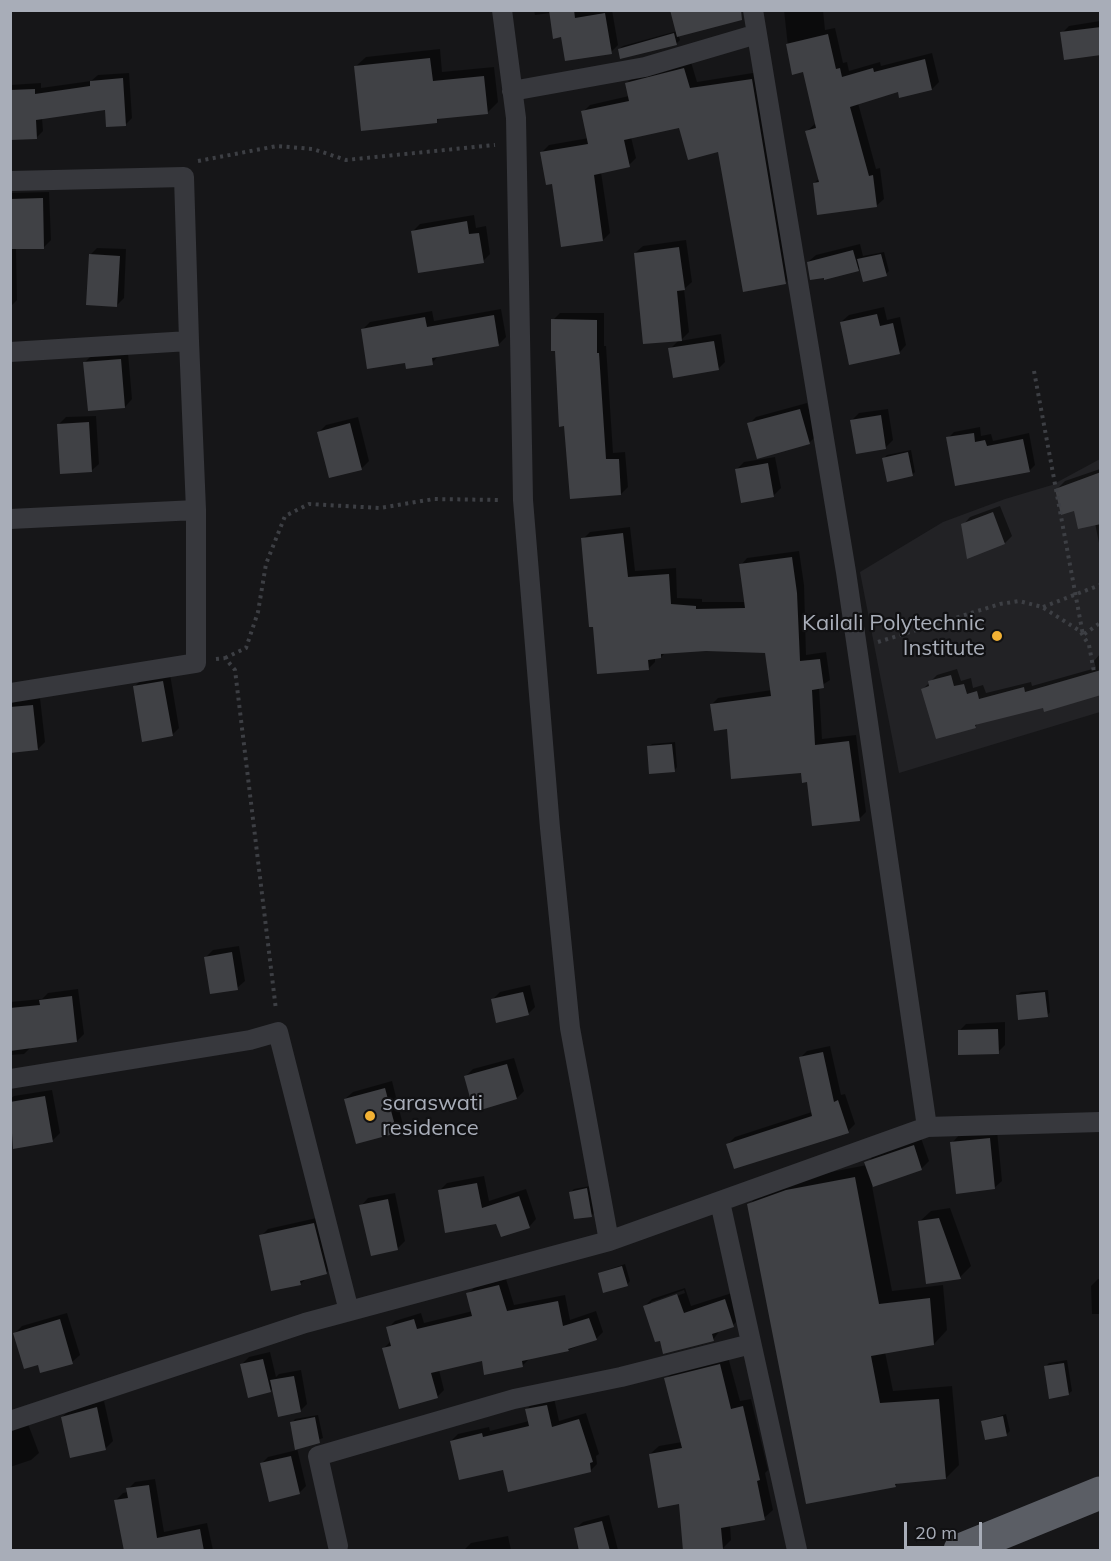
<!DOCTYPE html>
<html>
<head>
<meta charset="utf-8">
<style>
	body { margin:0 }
	#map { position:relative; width:1111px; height:1561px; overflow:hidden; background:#161618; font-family:Mulish,sans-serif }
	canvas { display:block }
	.frame { position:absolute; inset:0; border:12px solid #a8adb8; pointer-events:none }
	.scale { position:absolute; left:904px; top:1522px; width:78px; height:27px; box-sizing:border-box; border:3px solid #a8adb8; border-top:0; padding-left:8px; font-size:18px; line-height:21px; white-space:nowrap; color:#a8adb8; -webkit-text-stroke:4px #111113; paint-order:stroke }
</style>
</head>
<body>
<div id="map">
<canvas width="1111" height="1561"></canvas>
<div class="frame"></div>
<div class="scale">20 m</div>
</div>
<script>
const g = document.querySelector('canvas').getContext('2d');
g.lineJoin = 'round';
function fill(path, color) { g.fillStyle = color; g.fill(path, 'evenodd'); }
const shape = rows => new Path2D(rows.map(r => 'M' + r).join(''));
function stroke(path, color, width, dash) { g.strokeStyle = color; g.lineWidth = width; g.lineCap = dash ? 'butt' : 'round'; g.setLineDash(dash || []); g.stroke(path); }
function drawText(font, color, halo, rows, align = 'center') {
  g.font = font + ' Mulish,sans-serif'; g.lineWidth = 4.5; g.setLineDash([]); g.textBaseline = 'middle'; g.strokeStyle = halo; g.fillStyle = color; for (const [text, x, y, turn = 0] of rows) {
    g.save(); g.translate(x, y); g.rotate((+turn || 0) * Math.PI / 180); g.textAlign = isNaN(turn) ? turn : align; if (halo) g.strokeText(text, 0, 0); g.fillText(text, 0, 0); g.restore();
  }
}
fill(shape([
	[1100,459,1100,712,899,773,860,572,943,522,1005,499,1052,485]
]), '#222225');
fill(shape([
	[534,10,612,10,618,45,611,52,550,13,535,15],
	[784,10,823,10,825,30,835,28,843,63,847,62,849,71,880,62,881,66,932,53,939,82,932,89,899,91,858,103,876,169,880,168,884,199,876,206,814,183,820,178,807,131,816,123,804,70,788,47],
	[1100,21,1100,53,1062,33,1069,26],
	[677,31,680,40,676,44,619,49,623,46],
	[440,49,442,72,494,67,498,102,487,113,441,117,436,121,355,67,366,57],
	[691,62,697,82,759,72,793,276,785,283,720,150,680,127,631,137,636,158,629,165,601,172,610,233,603,240,553,182,542,152,549,145,589,138,583,112,590,105,629,96,627,83,634,76],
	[129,73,132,118,126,124,106,109,42,118,43,131,36,138,10,139,10,85,41,83,41,88,91,81,98,75],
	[49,192,51,240,44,247,16,248,17,300,10,307,10,193],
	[474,215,476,228,486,226,490,254,483,261,413,231,420,224],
	[686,240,692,282,684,289,689,332,680,341,721,334,725,362,718,369,670,349,679,340,635,253,643,246],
	[860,244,863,256,884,252,889,271,886,274,861,267,858,270,808,262,816,255],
	[97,248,126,249,124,298,117,305,90,255],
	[884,307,887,320,900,317,906,345,899,353,841,322,849,315],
	[501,309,506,337,499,344,439,355,432,363,363,329,370,322,432,311,434,321],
	[560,313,604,313,604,346,606,346,613,453,625,452,628,487,621,494,565,425,553,320],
	[128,353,132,399,125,407,85,362,92,355],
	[807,403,816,436,809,443,749,424,756,417],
	[888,409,893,440,885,448,852,420,859,413],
	[96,416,99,464,91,471,59,424,66,417],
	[358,417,369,461,362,468,319,432,326,425],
	[980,427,981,436,991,434,993,441,1029,433,1035,465,1029,471,948,438,954,432],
	[911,450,915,472,912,475,884,458,887,455],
	[775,457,781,488,773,496,737,469,744,462],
	[1100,469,1100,548,1095,523,1075,509,1056,490,1065,481],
	[1000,506,1012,536,1005,543,963,525,970,517],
	[630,527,635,571,676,568,677,598,702,599,702,602,746,602,741,565,747,558,799,551,804,585,806,655,826,652,830,680,819,687,822,739,856,735,866,812,859,819,808,780,802,771,728,727,711,705,718,698,772,690,767,652,706,649,666,652,661,657,655,658,655,662,648,669,594,626,583,539,590,532],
	[1100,654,1100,690,978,723,975,727,923,689,937,675,957,669,961,681,971,678,973,688,983,685,986,693,1031,682,1032,686,1096,668,1094,661],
	[170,674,179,728,172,735,134,687,142,679],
	[40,698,45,742,38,749,10,748,10,704,14,701],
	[675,742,677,767,674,771,648,747,652,744],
	[239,946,245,981,237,988,205,958,213,950],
	[530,985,535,1007,528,1014,493,999,500,992],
	[78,989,84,1034,77,1041,31,1047,24,1054,10,1055,10,1002,42,999,48,993],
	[1048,990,1050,1012,1047,1016,1017,995,1021,992],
	[1005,1022,1005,1045,998,1052,959,1031,966,1024],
	[830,1046,841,1095,845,1094,855,1124,848,1131,728,1144,735,1137,812,1112,800,1058,807,1051],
	[514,1058,524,1091,517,1098,465,1077,473,1069],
	[392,1081,403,1125,396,1132,345,1099,353,1092],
	[52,1090,60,1133,53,1140,14,1147,10,1099,14,1096],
	[997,1131,1002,1181,994,1188,952,1143,959,1135],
	[921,1138,929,1161,922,1168,872,1186,892,1291,943,1285,947,1330,934,1344,885,1352,893,1391,952,1386,959,1465,946,1478,899,1482,895,1486,749,1205,762,1191,800,1178,867,1165,873,1155],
	[484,1176,489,1201,526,1189,536,1219,529,1227,497,1222,440,1190,447,1183],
	[590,1186,595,1212,592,1215,571,1192,574,1189],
	[395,1193,405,1241,398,1248,361,1206,368,1198],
	[950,1208,971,1266,960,1277,919,1222,931,1211],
	[321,1217,334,1266,326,1273,307,1278,300,1284,261,1236,268,1229],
	[625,1264,630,1281,627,1285,599,1273],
	[506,1279,514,1305,565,1295,570,1320,596,1311,603,1332,596,1339,568,1350,530,1358,522,1366,483,1360,439,1370,444,1390,437,1397,384,1348,391,1341,388,1328,395,1321,421,1313,424,1323,473,1311,468,1294,475,1287],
	[1098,1279,1100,1279,1100,1314,1092,1314,1091,1286],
	[685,1288,691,1306,732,1293,740,1318,733,1325,720,1330,713,1340,661,1339,644,1307,652,1299],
	[684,1290,685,1293,651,1305,651,1302],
	[67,1313,80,1355,72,1362,15,1333,22,1326],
	[270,1352,276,1377,279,1374,301,1370,307,1404,300,1411,273,1388,270,1391,242,1364,249,1357],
	[728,1357,740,1401,751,1399,768,1470,765,1473,773,1510,764,1518,730,1525,731,1540,723,1548,685,1550,680,1503,650,1454,659,1446,682,1442,666,1379,675,1370],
	[1067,1360,1072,1391,1068,1394,1046,1366,1049,1363],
	[554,1398,559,1421,586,1413,599,1454,596,1456,597,1464,590,1471,504,1468,451,1441,458,1434,489,1427,490,1431,529,1421,526,1410,533,1403],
	[104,1401,113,1441,105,1449,62,1417,70,1410],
	[1006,1414,1010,1431,1007,1434,983,1421],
	[318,1415,323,1438,297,1448,306,1486,299,1493,261,1464,268,1457,297,1450,292,1423,295,1419],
	[28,1424,39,1453,31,1460,10,1467,10,1429],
	[155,1479,164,1532,207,1523,213,1550,127,1550,116,1500,123,1493,128,1492,128,1489,135,1482],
	[609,1515,618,1550,581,1550,575,1529,583,1522],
	[508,1536,511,1550,464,1550,471,1543]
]), '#0007');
fill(shape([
	[549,10,574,10,575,18,605,13,612,54,565,61,561,37,553,39],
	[670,10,741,10,742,20,677,37],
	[1101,27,1101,55,1064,60,1060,32],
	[674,33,677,45,620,59,618,49],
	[828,34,836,69,840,68,842,77,873,68,874,72,925,59,932,90,899,98,898,92,850,107,869,176,873,175,877,207,817,215,813,183,819,182,805,131,816,128,803,72,792,75,786,44],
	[430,58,433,81,484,76,488,114,437,119,437,123,361,131,354,66],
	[684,68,690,88,752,79,786,284,743,292,718,152,688,160,679,128,624,140,630,167,594,175,603,241,561,247,552,184,546,185,540,152,588,144,581,111,629,101,625,83],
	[123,78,126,126,106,127,105,110,36,120,37,139,10,140,10,90,35,89,35,94,90,86,90,81],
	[43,198,44,249,10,249,10,199],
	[467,221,469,234,479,233,484,263,418,273,411,231],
	[679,247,685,290,677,291,682,341,643,344,634,253],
	[853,250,859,271,824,280,824,278,810,280,807,262],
	[89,254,120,256,117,307,86,305],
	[881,254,887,276,863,282,857,259],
	[877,314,880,326,893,323,900,354,849,365,840,322],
	[494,315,499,346,432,358,433,365,406,369,405,363,367,369,361,329,425,317,427,327],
	[551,319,597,320,597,353,599,353,606,459,619,459,621,495,570,499,564,426,559,427,555,351,551,351],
	[714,341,719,370,673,378,668,348],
	[121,359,125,408,88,411,83,362],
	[800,409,810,444,757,459,747,423],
	[881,415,886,449,856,454,850,420],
	[89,422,92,472,60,474,57,424],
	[350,423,362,470,329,478,317,432],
	[974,433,975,442,985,440,987,446,1023,439,1030,472,955,486,946,437],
	[908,452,913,476,887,482,882,458],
	[768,463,774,497,741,503,735,469],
	[1101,472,1101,524,1078,529,1074,511,1061,515,1055,489],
	[993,512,1005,544,967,559,961,524],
	[623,533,628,577,669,574,671,604,696,606,696,609,745,608,739,564,792,557,797,593,800,661,820,659,824,688,812,690,815,745,849,741,860,821,812,826,807,782,802,783,801,773,731,779,727,729,714,731,710,704,771,696,765,653,706,651,661,654,661,658,648,660,649,670,597,674,593,627,589,627,581,538],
	[1101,670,1101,695,1044,712,1043,708,975,725,976,728,936,739,921,689,929,686,928,681,951,675,954,686,964,684,967,694,977,691,979,699,1024,687,1025,692],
	[163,681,173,736,142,742,133,686],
	[33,705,38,750,10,753,10,707],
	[672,744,675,772,649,774,647,746],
	[232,952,238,990,210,994,204,957],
	[523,992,529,1015,496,1023,491,999],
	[1045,992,1048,1017,1018,1020,1016,995],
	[72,996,77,1042,10,1051,10,1008,40,1005,39,1000],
	[998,1029,999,1054,958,1055,958,1030],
	[823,1052,834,1102,838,1100,849,1133,734,1169,726,1144,812,1116,799,1057],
	[507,1064,517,1099,474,1112,464,1076],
	[385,1088,397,1133,356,1144,344,1099],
	[45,1096,53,1142,13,1149,10,1102],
	[990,1138,995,1189,956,1194,950,1142],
	[914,1145,922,1170,873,1187,864,1162],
	[855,1177,879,1304,930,1298,934,1345,871,1356,880,1403,939,1399,946,1479,895,1484,896,1487,806,1504,747,1204,786,1190],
	[477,1183,482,1208,519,1196,530,1228,501,1237,496,1224,445,1233,438,1190],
	[587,1188,592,1217,574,1219,569,1192],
	[388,1199,398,1250,371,1256,359,1205],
	[939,1218,961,1279,926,1284,918,1221],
	[314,1223,327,1274,300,1281,301,1285,271,1291,259,1235],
	[622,1266,628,1286,603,1293,598,1273],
	[499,1285,507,1311,558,1301,563,1326,589,1318,597,1340,568,1349,569,1351,522,1361,523,1367,484,1375,482,1361,431,1373,438,1398,399,1409,382,1348,391,1346,386,1327,414,1319,417,1329,472,1316,466,1293],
	[677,1294,684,1313,725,1299,734,1327,712,1334,714,1341,663,1354,660,1341,655,1342,643,1306],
	[60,1319,73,1364,40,1373,38,1365,24,1369,13,1333],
	[263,1359,271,1392,248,1398,240,1364],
	[1064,1363,1069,1395,1049,1399,1044,1366],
	[720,1364,731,1409,743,1406,760,1480,757,1481,765,1520,721,1528,723,1549,683,1551,679,1504,658,1508,649,1454,682,1448,664,1378],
	[294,1376,301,1412,278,1417,270,1380],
	[547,1405,552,1427,579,1419,593,1462,590,1463,591,1472,508,1492,503,1470,459,1480,450,1441,482,1433,483,1437,529,1426,525,1409],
	[97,1407,106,1450,70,1458,61,1417],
	[1003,1416,1007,1436,985,1440,981,1421],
	[315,1417,320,1443,295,1450,290,1422],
	[291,1456,300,1494,269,1502,260,1463],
	[149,1485,157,1538,200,1529,204,1551,124,1551,114,1500,128,1498,126,1488],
	[602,1521,610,1551,579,1551,574,1528]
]), '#404145');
stroke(shape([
	[198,161,277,146,313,149,346,160,495,145],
	[1034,371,1083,635,1100,623],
	[1043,607,1100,585],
	[878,642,1000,604,1019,601,1042,607,1080,631,1089,645,1094,672],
	[225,658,246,648,258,612,266,564,285,516,309,504,380,508,434,499,500,500],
	[216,659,225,658,235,670,276,1010]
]), '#3d3f44', 4, [3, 4.5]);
stroke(shape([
	[502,10,516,118,523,500,550,828,570,1028,609,1241],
	[753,10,846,572,927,1127],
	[512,91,645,67,757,34],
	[10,181,184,177,189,341],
	[10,352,189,341,196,510,10,519],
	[10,693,196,663,196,510],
	[10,1079,250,1040,278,1032,349,1311],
	[720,1202,797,1550],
	[10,1421,305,1323,609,1241,927,1127,1100,1122],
	[338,1546,318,1456,514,1399,621,1377,751,1344]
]), '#37383d', 20);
stroke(shape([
	[960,1550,1100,1493]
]), '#5b5e65', 33);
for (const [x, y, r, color] of [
	[997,636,6,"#f2b134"],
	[370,1116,6,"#f2b134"]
]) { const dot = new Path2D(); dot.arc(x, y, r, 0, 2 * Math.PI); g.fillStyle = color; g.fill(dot); stroke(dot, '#111113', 2); }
drawText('22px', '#a8adb8', '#111113', [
	["Kailali Polytechnic",985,623],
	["Institute",985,648],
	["saraswati",382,1103,"left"],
	["residence",382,1128,"left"]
], 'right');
</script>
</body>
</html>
